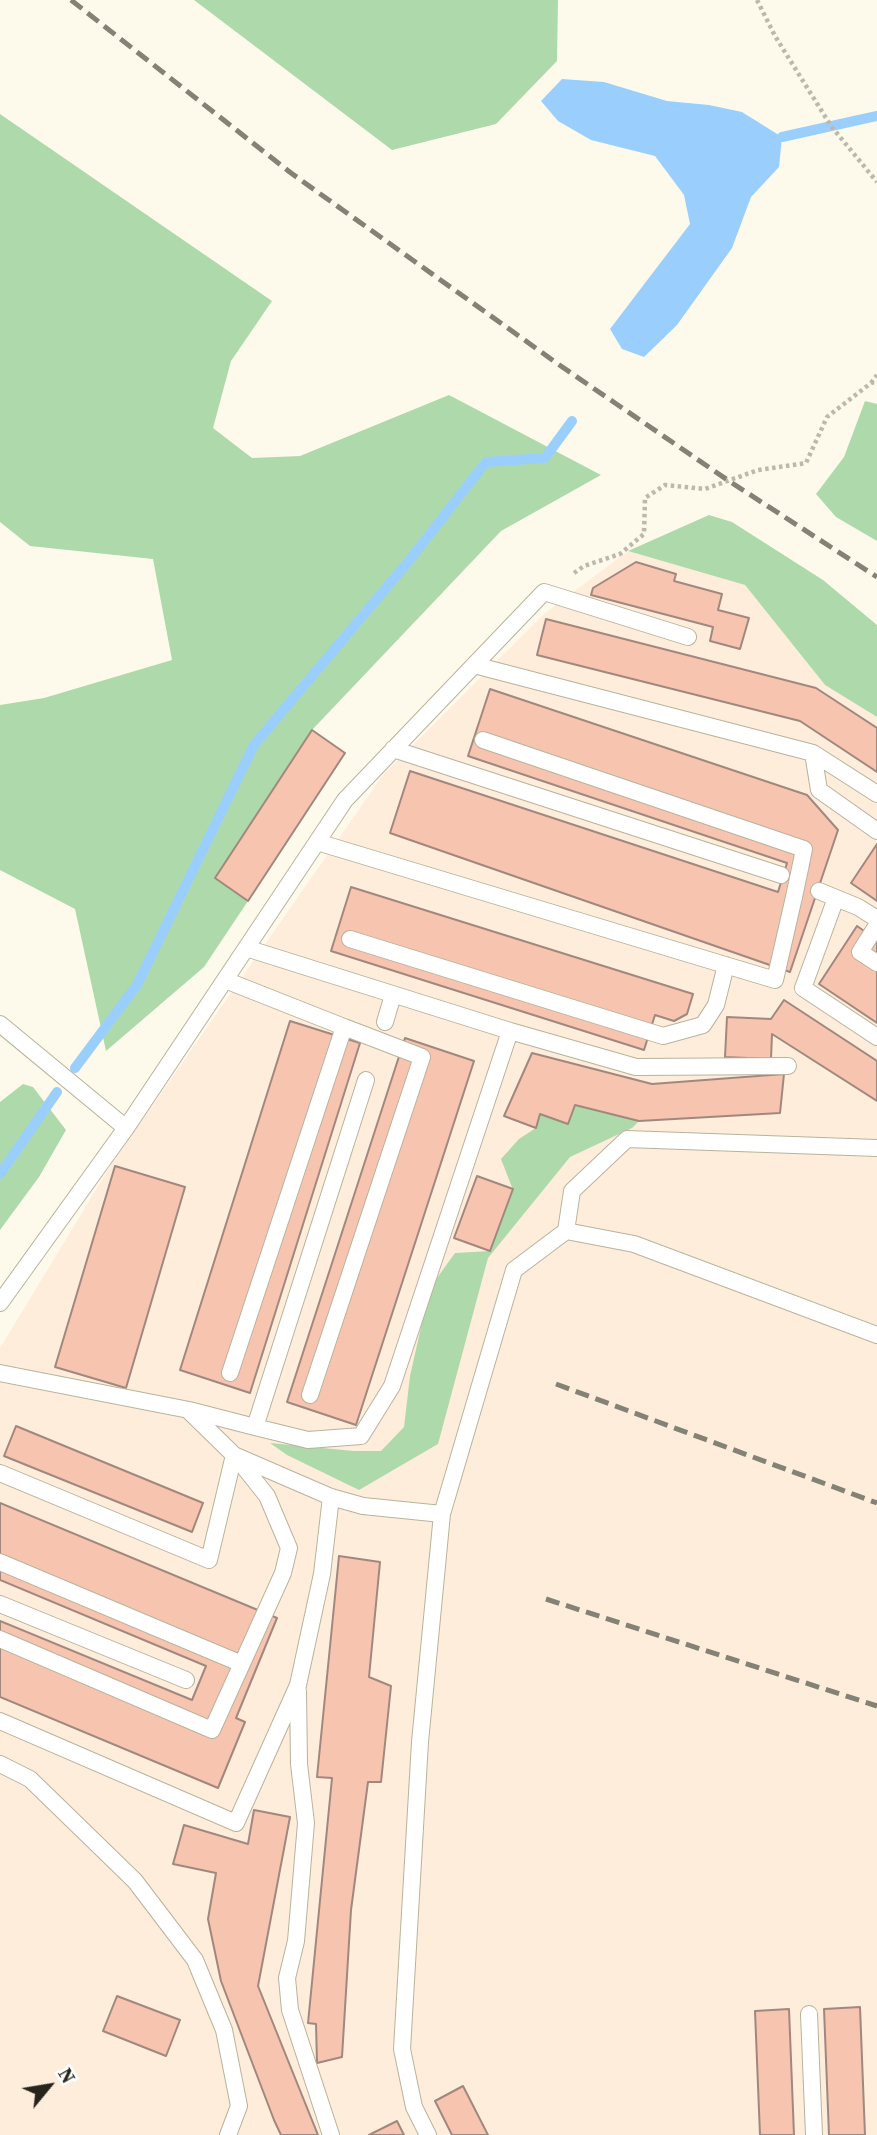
<!DOCTYPE html>
<html>
<head>
<meta charset="utf-8">
<style>
	body { margin:0 }
	#map { position:relative; width:877px; height:2135px; overflow:hidden; background:#fefaeb; font-family:"Source Serif 4",serif }
	canvas { display:block }
	.north { position:absolute; left:14px; top:2051px; width:70px; height:70px; -webkit-text-stroke:5px #fff; paint-order:stroke; rotate:60deg; font-size:19px; font-weight:700; line-height:28px; text-align:center; color:#26241b }
	.north::after { content:''; display:block; margin:auto; width:24px; height:32px; background:#26241b; clip-path:polygon(50% 0,100% 100%,50% 72%,0 100%) }
</style>
</head>
<body>
<div id="map">
<canvas width="877" height="2135"></canvas>
<div class="north">N</div>
</div>
<script>
const g = document.querySelector('canvas').getContext('2d');
g.lineJoin = 'round';
function fill(path, color) { g.fillStyle = color; g.fill(path, 'evenodd'); }
const shape = rows => new Path2D(rows.map(r => 'M' + r).join(''));
function stroke(path, color, width, dash) { g.strokeStyle = color; g.lineWidth = width; g.lineCap = dash ? 'butt' : 'round'; g.setLineDash(dash || []); g.stroke(path); }
fill(shape([
	[628,551,745,585,825,685,877,717,877,2135,0,2135,0,1348,111,1165,383,775,544,614]
]), '#feeddb');
fill(shape([
	[194,0,558,0,557,61,496,124,392,150],
	[0,114,272,301,231,361,213,428,252,458,300,456,449,395,601,475,501,531,312,730,215,878,248,901,204,967,106,1051,75,909,0,870,0,705,44,698,172,660,153,559,30,546,0,522],
	[865,401,877,404,877,541,836,517,816,494,844,457],
	[709,515,732,522,823,580,877,625,877,717,825,685,745,585,628,551],
	[23,1084,33,1087,66,1130,39,1177,0,1230,0,1102],
	[575,1105,639,1121,632,1128,570,1157,488,1258,438,1444,359,1490,287,1455,270,1443,354,1451,381,1451,404,1427,410,1376,426,1305,437,1278,455,1253,490,1251,513,1190,501,1159,519,1139,536,1128,540,1114,568,1123]
]), '#aedaab');
fill(shape([
	[562,79,604,82,667,101,709,105,742,112,782,137,779,167,751,197,732,248,677,325,644,357,622,349,610,329,690,224,684,195,655,156,591,140,558,121,541,101]
]), '#9acffd');
stroke(shape([
	[782,137,877,116],
	[75,1068,137,985,254,745,408,562,486,462,545,458,572,421],
	[0,1174,57,1092]
]), '#9acffd', 10);
const building = shape([
	[636,562,676,574,674,581,722,594,718,610,749,618,740,649,710,641,713,627,591,595,593,588,636,562],
	[546,619,816,688,877,728,877,772,800,721,537,655,546,619],
	[490,689,807,795,838,830,790,972,390,833,410,771,778,892,787,863,468,756,490,689],
	[312,730,345,753,248,901,215,878,312,730],
	[877,844,877,901,851,883,877,844],
	[351,887,693,994,687,1014,674,1021,655,1015,644,1050,331,951,351,887],
	[857,926,877,940,877,1023,819,984,857,926],
	[784,1000,877,1061,877,1101,772,1034,771,1059,725,1057,727,1017,771,1019,784,1000],
	[290,1021,360,1043,250,1393,180,1370,290,1021],
	[405,1038,474,1061,356,1425,287,1402,405,1038],
	[532,1053,652,1084,784,1074,780,1113,639,1121,575,1105,568,1124,540,1114,536,1128,504,1116,532,1053],
	[115,1166,185,1187,126,1388,55,1367,115,1166],
	[477,1176,513,1189,490,1251,454,1238,477,1176],
	[16,1426,203,1503,192,1532,4,1456,16,1426],
	[0,1503,277,1618,236,1718,245,1722,218,1788,0,1697,0,1621,192,1700,206,1666,0,1580,0,1503],
	[339,1556,380,1562,369,1677,391,1686,381,1782,368,1782,351,1910,342,2057,317,2063,316,2024,308,2023,332,1778,317,1777,339,1556],
	[254,1810,290,1817,258,1986,318,2135,281,2135,274,2120,221,1981,208,1919,216,1873,173,1864,184,1825,248,1844,254,1810],
	[117,1996,180,2020,166,2056,103,2031,117,1996],
	[860,2007,865,2135,829,2135,824,2009,860,2007],
	[789,2009,794,2135,760,2135,755,2011,789,2009],
	[463,2086,488,2135,452,2135,435,2101,463,2086],
	[397,2121,404,2135,369,2135,397,2121]
]);
fill(building, '#f7c4b0');
stroke(building, '#a1887e', 2);
const service = shape([
	[474,665,813,753,877,794],
	[483,740,804,849,801,864],
	[393,749,781,875],
	[813,753,819,790,877,831],
	[317,842,775,980,794,897],
	[819,891,858,907,877,919],
	[836,898,803,988,877,1037],
	[877,925,860,952,877,963],
	[350,939,663,1036,703,1025,716,1005,726,965],
	[246,948,510,1031,392,1386,361,1436,308,1440,255,1427],
	[225,980,344,1027],
	[385,1022,393,995],
	[0,1024,126,1128],
	[510,1031,636,1067,788,1066],
	[566,1231,572,1191,627,1139,877,1148],
	[0,1303,126,1128,345,800,544,592,688,637],
	[0,1373,189,1410,255,1427,366,1080],
	[230,1373,344,1027,422,1057,310,1395],
	[0,1473,209,1560,234,1455,190,1412],
	[331,1497,363,1506,442,1514,514,1270,566,1231,634,1244,877,1335],
	[0,1562,242,1664],
	[0,1604,186,1680],
	[0,1639,212,1730,283,1573,289,1548,267,1496,236,1457],
	[298,1691,299,1764,306,1823,296,1941,287,1978,290,2010,331,2135],
	[0,1721,236,1823,298,1685,322,1574,331,1497,234,1455],
	[0,1764,30,1779,135,1881,195,1960,224,2030,239,2106,228,2135],
	[809,2014,814,2135],
	[428,2135,414,2107,402,2049,420,1742,442,1514]
]);
stroke(service, '#b9b39c', 18);
stroke(shape([
	[757,0,775,36,831,126,877,182],
	[871,383,877,375],
	[574,573,584,566,620,554,644,534,645,498,665,485,705,489,758,470,806,463,827,417,871,383,877,381]
]), '#bcb9ab', 4.5, [3.5, 3.5]);
stroke(service, '#fff', 16);
stroke(shape([
	[71,0,291,173,558,364,729,481,877,577],
	[556,1384,877,1503],
	[546,1599,877,1706]
]), '#848175', 5, [14, 7]);
const serviceBridge = shape([
	[794,897,801,864]
]);
stroke(serviceBridge, '#b9b39c', 18, []);
stroke(serviceBridge, '#fff', 16);
</script>
</body>
</html>
